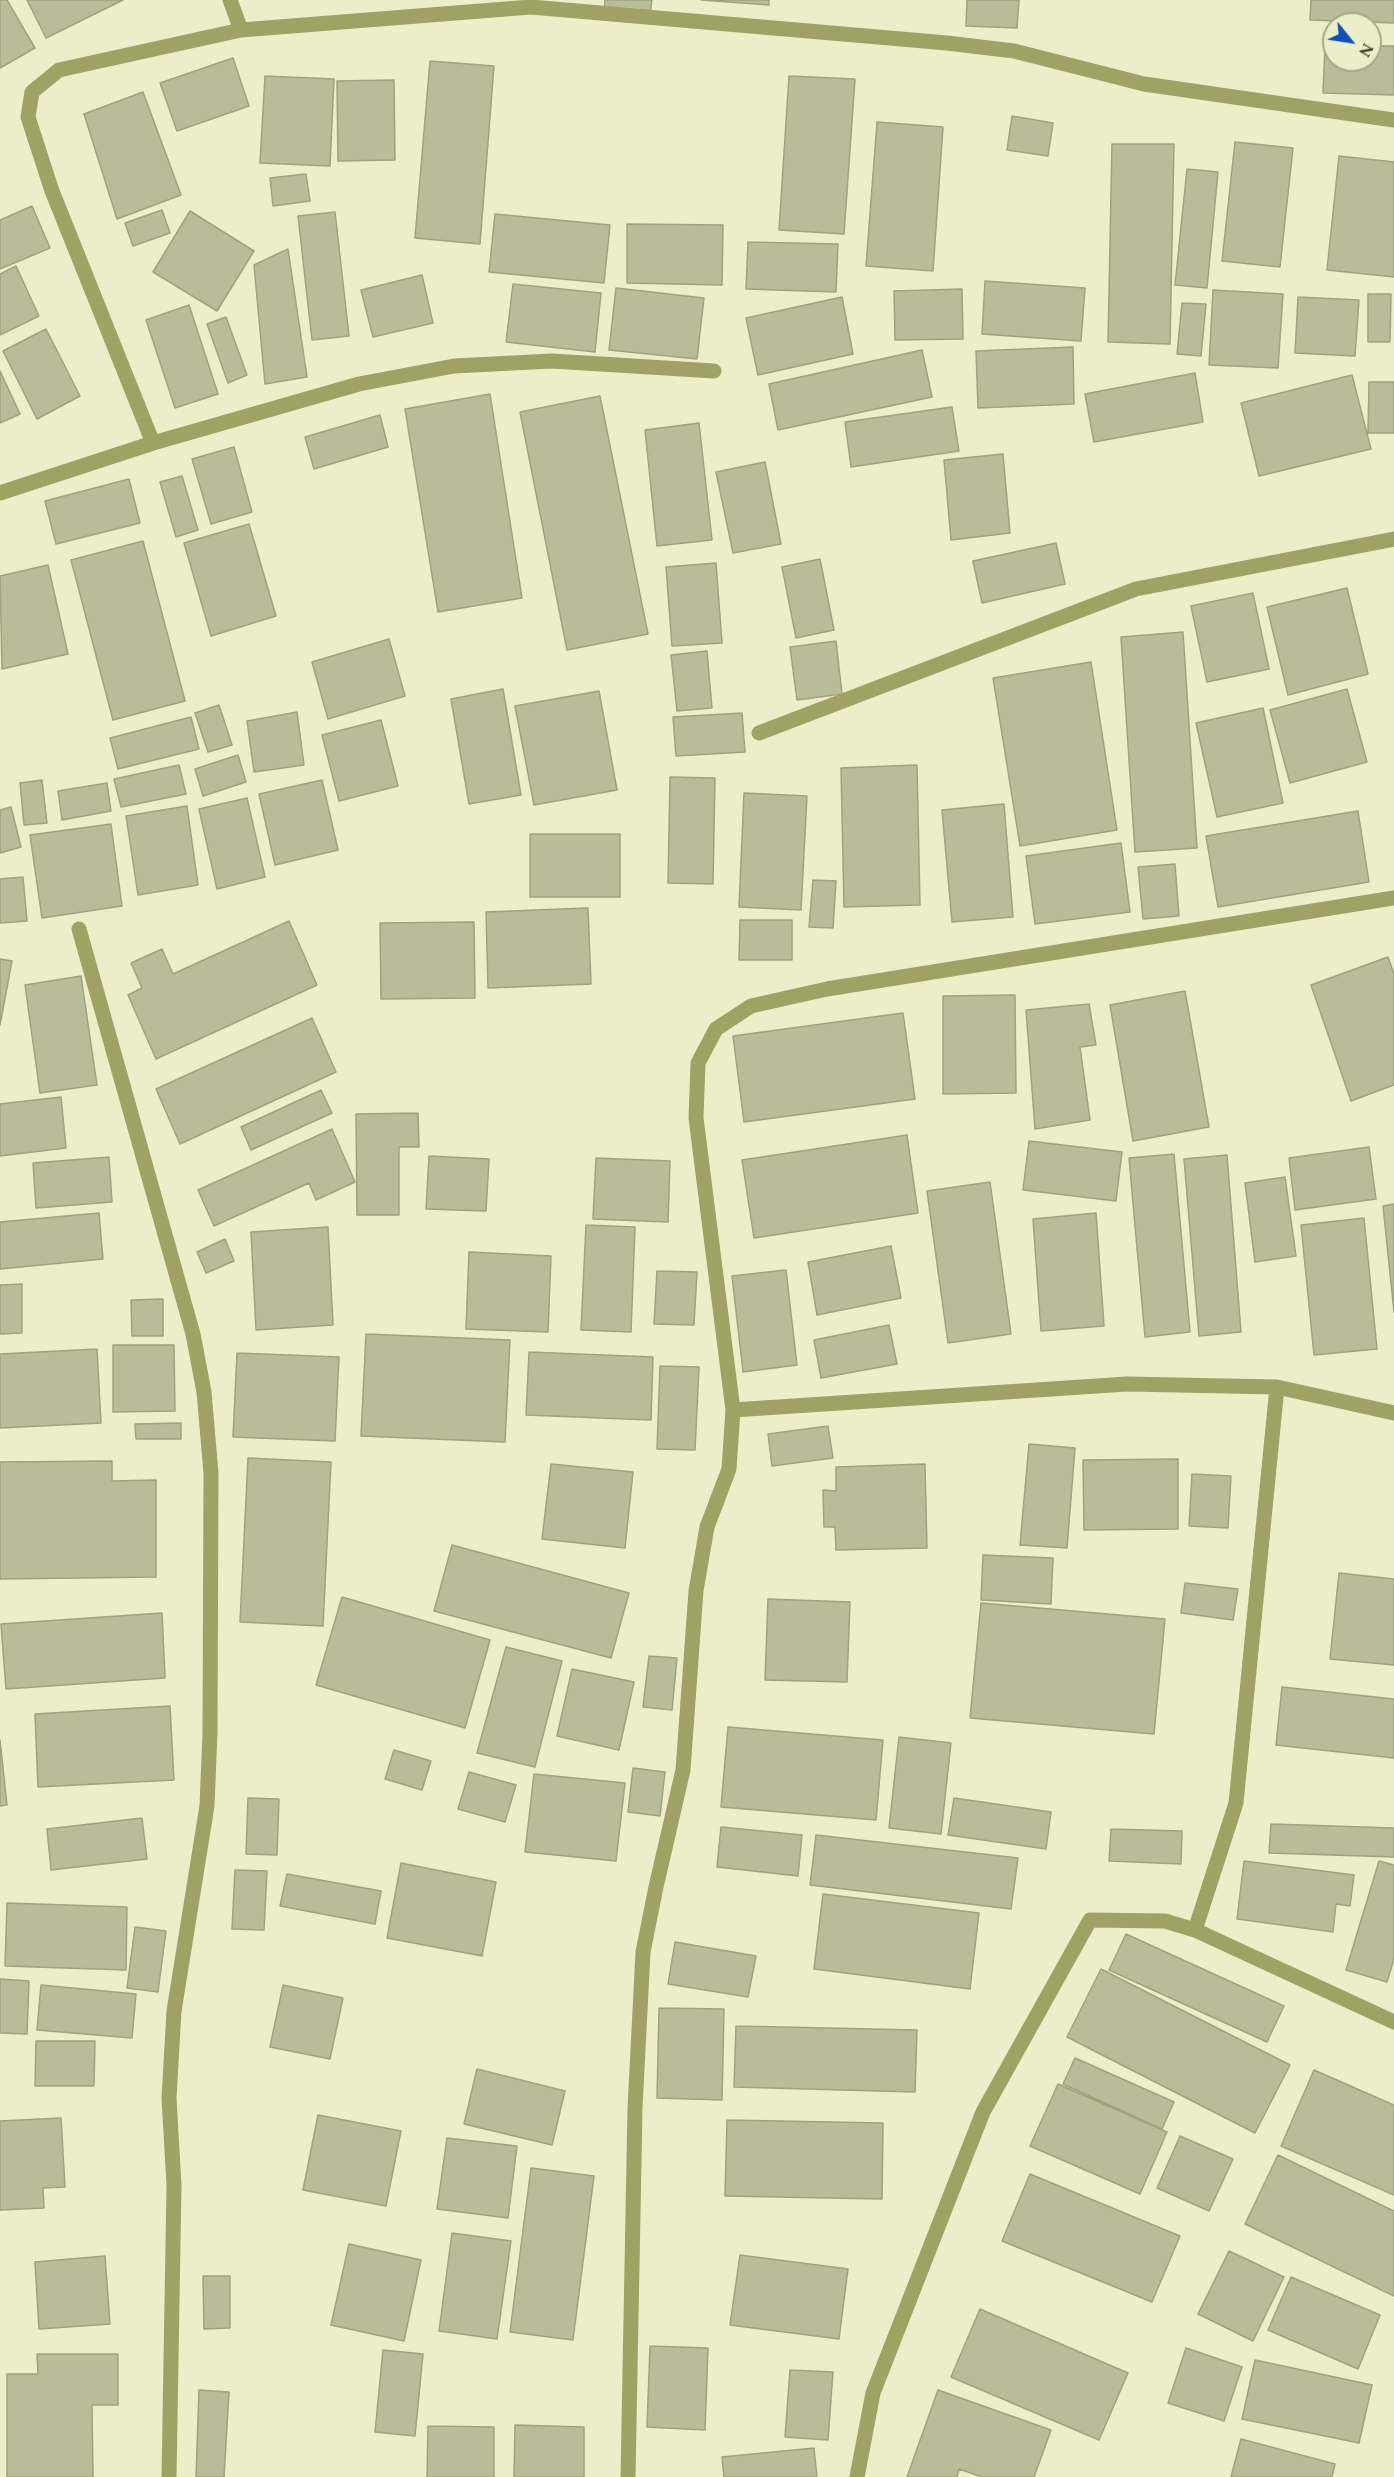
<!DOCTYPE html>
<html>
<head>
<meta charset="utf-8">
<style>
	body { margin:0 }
	#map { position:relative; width:1394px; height:2477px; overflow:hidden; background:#eceec9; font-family:Spectral,serif }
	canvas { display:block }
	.north { position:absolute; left:1322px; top:12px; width:60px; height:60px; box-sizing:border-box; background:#eceec9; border:2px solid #a6a78b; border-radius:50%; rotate:120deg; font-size:16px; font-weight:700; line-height:24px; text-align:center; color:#3c3d2e }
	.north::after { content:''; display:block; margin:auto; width:21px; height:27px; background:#0e51bb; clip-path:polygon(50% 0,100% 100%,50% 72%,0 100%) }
</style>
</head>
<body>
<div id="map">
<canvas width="1394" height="2477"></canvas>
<div class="north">N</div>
</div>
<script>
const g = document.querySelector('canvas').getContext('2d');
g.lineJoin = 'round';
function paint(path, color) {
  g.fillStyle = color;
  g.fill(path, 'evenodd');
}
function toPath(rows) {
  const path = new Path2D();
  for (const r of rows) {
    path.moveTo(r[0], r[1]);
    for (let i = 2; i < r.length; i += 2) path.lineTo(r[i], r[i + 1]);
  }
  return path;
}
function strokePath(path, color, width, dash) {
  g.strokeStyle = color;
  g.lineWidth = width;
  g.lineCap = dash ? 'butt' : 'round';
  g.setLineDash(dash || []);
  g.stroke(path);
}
const building = toPath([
	[0,0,7,0,35,48,0,68,0,0],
	[27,0,123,0,46,38,27,0],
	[605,0,652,0,650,15,604,10,605,0],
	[701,0,769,0,769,5,701,0],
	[967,0,1019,0,1017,28,966,26,967,0],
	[1311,0,1394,0,1394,23,1310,20,1311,0],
	[1325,45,1334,45,1334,60,1370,60,1370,46,1394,46,1394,95,1323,93,1325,45],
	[233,58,249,106,177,131,160,83,233,58],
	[430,61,494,66,480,244,415,238,430,61],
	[265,76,334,79,330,166,260,163,265,76],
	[789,76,855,79,844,234,779,230,789,76],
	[394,80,395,160,338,161,337,81,394,80],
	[143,92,181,195,117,219,84,114,143,92],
	[1012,116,1053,123,1048,156,1007,150,1012,116],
	[877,122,943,127,933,271,866,266,877,122],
	[1235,142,1293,148,1280,267,1222,261,1235,142],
	[1112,144,1174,144,1170,344,1108,342,1112,144],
	[1339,156,1394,162,1394,277,1327,270,1339,156],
	[1187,169,1218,172,1207,288,1175,285,1187,169],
	[306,174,310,201,273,206,270,178,306,174],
	[32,206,50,248,0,269,0,220,32,206],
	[162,210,170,233,133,246,125,223,162,210],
	[190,211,254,251,217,311,153,272,190,211],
	[335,212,349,336,312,340,298,216,335,212],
	[495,214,610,225,604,283,489,272,495,214],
	[627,224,723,225,722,285,627,283,627,224],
	[748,242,838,244,836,292,746,289,748,242],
	[288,249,307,377,265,384,254,265,288,249],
	[16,266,39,316,0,335,0,274,16,266],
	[422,275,433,323,373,337,361,290,422,275],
	[985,281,1085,288,1081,341,982,334,985,281],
	[513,284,601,293,595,352,506,342,513,284],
	[616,288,704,298,697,359,609,350,616,288],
	[962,289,963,339,895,340,894,291,962,289],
	[1213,290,1283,294,1278,368,1209,365,1213,290],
	[1368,294,1391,294,1390,342,1368,342,1368,294],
	[842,297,853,354,758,375,746,318,842,297],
	[1298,297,1359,300,1355,356,1295,353,1298,297],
	[1182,303,1206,304,1201,356,1177,354,1182,303],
	[189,305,218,394,175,408,146,320,189,305],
	[226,317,247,375,228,383,207,324,226,317],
	[46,329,80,396,37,419,3,351,46,329],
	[1073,347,1074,404,978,408,976,351,1073,347],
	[922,350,932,397,778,430,769,384,922,350],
	[0,371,20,414,0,423,0,371],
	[1195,373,1203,422,1094,442,1085,394,1195,373],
	[1352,375,1371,449,1259,476,1241,403,1352,375],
	[1369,382,1394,382,1394,433,1368,433,1369,382],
	[490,394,522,598,438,612,405,409,490,394],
	[600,396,648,634,567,650,520,412,600,396],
	[952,407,959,451,851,467,845,422,952,407],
	[380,415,388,447,314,469,305,437,380,415],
	[699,423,712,540,657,546,645,430,699,423],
	[234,447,252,512,211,524,192,459,234,447],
	[1003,454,1010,533,951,540,944,460,1003,454],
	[765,462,781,544,733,553,716,472,765,462],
	[182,476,198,530,176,537,160,482,182,476],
	[129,479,140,523,56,544,45,501,129,479],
	[249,524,276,616,211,636,184,543,249,524],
	[143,541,185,701,113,720,71,560,143,541],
	[1056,543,1065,584,982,603,973,561,1056,543],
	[820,559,834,630,796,638,782,567,820,559],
	[716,563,722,643,672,646,666,567,716,563],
	[48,565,68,654,2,669,0,576,48,565],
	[1347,588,1368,674,1288,695,1267,607,1347,588],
	[1253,593,1269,669,1207,682,1191,606,1253,593],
	[1183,632,1197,848,1135,852,1121,637,1183,632],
	[389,639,405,696,328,719,312,662,389,639],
	[836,641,842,694,797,700,790,647,836,641],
	[707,651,712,708,677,711,671,655,707,651],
	[1091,662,1117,830,1020,846,993,678,1091,662],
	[503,689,521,795,469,804,451,699,503,689],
	[1347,689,1367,762,1290,783,1270,710,1347,689],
	[599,691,617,790,534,805,515,706,599,691],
	[219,705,232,745,208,752,195,713,219,705],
	[1263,708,1283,803,1217,817,1196,723,1263,708],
	[297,712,304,765,254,772,247,721,297,712],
	[742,713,745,752,676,756,673,717,742,713],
	[191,717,199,749,118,769,110,738,191,717],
	[381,720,398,786,339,801,322,735,381,720],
	[238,755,246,782,203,796,195,769,238,755],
	[179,765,186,794,121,807,114,779,179,765],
	[917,765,920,905,844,907,841,768,917,765],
	[670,777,715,778,713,884,668,883,670,777],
	[42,780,47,823,24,825,20,783,42,780],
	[322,780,338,850,275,865,259,794,322,780],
	[107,783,111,811,62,820,58,791,107,783],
	[744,793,807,796,801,910,739,907,744,793],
	[247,798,265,877,217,889,199,809,247,798],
	[1004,804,1013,917,952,922,942,810,1004,804],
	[187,806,198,885,138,895,126,816,187,806],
	[11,807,21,847,0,853,0,810,11,807],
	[1358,811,1369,882,1218,907,1206,836,1358,811],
	[111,824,122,906,42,918,30,835,111,824],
	[530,834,620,834,620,897,530,897,530,834],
	[1121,843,1130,912,1035,924,1026,856,1121,843],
	[1175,864,1179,916,1143,919,1138,867,1175,864],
	[23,877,27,921,0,923,0,879,23,877],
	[813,880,836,881,833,928,809,927,813,880],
	[588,908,591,984,488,988,486,912,588,908],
	[740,920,792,920,792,960,739,960,740,920],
	[289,921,317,985,156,1059,128,995,142,988,131,963,162,949,173,974,289,921],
	[474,922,475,998,381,999,380,923,474,922],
	[1388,957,1394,974,1394,1085,1351,1101,1311,985,1388,957],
	[0,959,12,961,0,1025,0,959],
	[81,976,97,1085,40,1093,25,985,81,976],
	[1185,991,1209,1127,1133,1141,1110,1005,1185,991],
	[1015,995,1016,1093,943,1094,943,996,1015,995],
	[1089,1004,1096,1045,1080,1047,1090,1120,1035,1129,1026,1010,1089,1004],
	[903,1013,915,1099,744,1122,733,1036,903,1013],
	[312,1018,336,1072,180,1144,156,1089,312,1018],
	[321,1090,332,1113,251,1150,241,1127,321,1090],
	[61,1097,66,1148,0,1156,0,1104,61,1097],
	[418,1113,419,1147,399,1147,399,1215,357,1215,356,1114,418,1113],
	[332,1129,355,1182,316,1200,309,1183,214,1226,198,1190,332,1129],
	[907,1135,918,1213,754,1238,742,1160,907,1135],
	[1029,1141,1122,1152,1116,1201,1023,1190,1029,1141],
	[1369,1147,1376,1199,1295,1210,1289,1158,1369,1147],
	[1174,1154,1190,1332,1145,1337,1129,1158,1174,1154],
	[1227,1155,1241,1332,1199,1336,1184,1159,1227,1155],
	[429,1156,489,1159,486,1211,426,1209,429,1156],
	[109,1157,112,1202,36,1208,33,1163,109,1157],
	[596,1158,670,1161,668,1222,593,1219,596,1158],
	[1285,1177,1296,1256,1255,1262,1245,1183,1285,1177],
	[990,1182,1011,1334,948,1343,927,1191,990,1182],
	[1394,1204,1394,1312,1383,1206,1394,1204],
	[99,1213,103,1259,0,1269,0,1222,99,1213],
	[1096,1213,1104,1326,1041,1331,1033,1219,1096,1213],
	[1364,1218,1377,1349,1314,1355,1301,1225,1364,1218],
	[586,1225,635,1227,631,1332,581,1330,586,1225],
	[328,1227,333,1325,256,1330,251,1232,328,1227],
	[225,1239,234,1261,206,1273,197,1252,225,1239],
	[891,1246,901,1298,817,1315,808,1262,891,1246],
	[469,1252,551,1256,548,1332,466,1329,469,1252],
	[786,1270,797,1365,743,1372,732,1276,786,1270],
	[657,1271,697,1272,694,1325,654,1324,657,1271],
	[22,1284,22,1333,0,1334,0,1285,22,1284],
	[163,1299,163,1336,132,1336,131,1300,163,1299],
	[889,1325,897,1364,821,1378,814,1340,889,1325],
	[366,1334,510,1340,505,1442,361,1436,366,1334],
	[113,1345,174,1345,175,1411,113,1412,113,1345],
	[97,1349,101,1423,0,1428,0,1354,97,1349],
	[529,1352,653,1357,651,1420,526,1415,529,1352],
	[237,1353,339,1357,335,1441,233,1437,237,1353],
	[660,1366,699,1367,695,1450,657,1449,660,1366],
	[181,1423,181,1439,136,1439,135,1424,181,1423],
	[828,1426,833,1458,772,1466,768,1434,828,1426],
	[1029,1444,1075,1448,1067,1548,1020,1545,1029,1444],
	[248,1458,331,1462,323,1626,240,1622,248,1458],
	[1178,1459,1178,1529,1084,1530,1083,1460,1178,1459],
	[112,1461,112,1481,156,1480,156,1577,0,1579,0,1462,112,1461],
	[551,1464,633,1472,625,1548,542,1539,551,1464],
	[925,1464,927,1548,836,1550,835,1527,824,1527,823,1490,836,1491,836,1467,925,1464],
	[1192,1474,1231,1476,1228,1528,1189,1526,1192,1474],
	[452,1545,629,1593,611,1658,434,1611,452,1545],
	[983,1555,1053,1558,1051,1604,981,1600,983,1555],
	[1339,1573,1394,1579,1394,1665,1330,1659,1339,1573],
	[1185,1583,1238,1589,1233,1620,1181,1613,1185,1583],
	[342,1597,490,1640,465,1728,316,1685,342,1597],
	[768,1599,850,1602,847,1682,765,1680,768,1599],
	[981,1603,1165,1619,1154,1734,970,1718,981,1603],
	[162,1613,165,1678,6,1689,1,1624,162,1613],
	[506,1647,562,1661,535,1767,477,1753,506,1647],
	[649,1656,677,1658,672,1710,643,1707,649,1656],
	[572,1669,634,1682,619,1750,557,1736,572,1669],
	[1282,1687,1394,1699,1394,1758,1276,1745,1282,1687],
	[170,1706,174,1780,38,1787,35,1714,170,1706],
	[728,1727,883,1740,876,1820,721,1807,728,1727],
	[899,1737,951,1743,941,1834,889,1828,899,1737],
	[0,1740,7,1805,0,1806,0,1740],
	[394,1750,431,1761,422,1790,385,1779,394,1750],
	[633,1768,665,1772,660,1816,628,1812,633,1768],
	[469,1772,516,1785,505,1822,458,1809,469,1772],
	[534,1774,625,1783,616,1861,525,1852,534,1774],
	[248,1798,279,1799,277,1855,246,1854,248,1798],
	[954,1798,1051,1812,1046,1849,948,1835,954,1798],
	[142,1818,147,1859,51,1870,47,1829,142,1818],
	[1271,1824,1394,1828,1394,1857,1269,1853,1271,1824],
	[721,1827,802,1835,798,1876,717,1867,721,1827],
	[1111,1829,1182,1831,1181,1864,1109,1861,1111,1829],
	[816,1835,1018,1858,1011,1909,810,1885,816,1835],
	[1244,1861,1354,1875,1350,1906,1336,1904,1333,1932,1237,1919,1244,1861],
	[1379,1861,1394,1865,1394,1959,1387,1982,1346,1970,1379,1861],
	[401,1863,496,1882,482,1956,387,1938,401,1863],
	[235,1870,267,1871,264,1930,232,1929,235,1870],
	[287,1874,381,1891,375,1924,280,1906,287,1874],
	[823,1894,979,1913,970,1989,814,1969,823,1894],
	[7,1903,127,1907,126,1970,5,1966,7,1903],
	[135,1927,166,1931,158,1992,127,1988,135,1927],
	[1126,1934,1284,2006,1267,2042,1109,1970,1126,1934],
	[675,1942,756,1956,748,1997,668,1984,675,1942],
	[1101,1969,1290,2065,1255,2133,1067,2037,1101,1969],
	[0,1979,29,1981,27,2034,0,2033,0,1979],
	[41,1985,136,1994,132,2038,37,2030,41,1985],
	[283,1985,343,1998,330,2059,270,2047,283,1985],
	[659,2008,724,2009,722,2100,657,2098,659,2008],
	[736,2026,917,2030,915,2092,734,2087,736,2026],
	[36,2041,95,2041,94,2086,35,2086,36,2041],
	[1075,2058,1174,2102,1162,2129,1063,2084,1075,2058],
	[477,2069,565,2091,552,2145,464,2124,477,2069],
	[1314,2070,1394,2105,1394,2195,1281,2146,1314,2070],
	[1058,2084,1167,2132,1140,2194,1030,2146,1058,2084],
	[318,2115,401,2131,386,2206,303,2190,318,2115],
	[61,2118,65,2187,43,2188,44,2208,0,2210,0,2121,61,2118],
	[727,2120,883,2123,882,2199,725,2196,727,2120],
	[1180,2136,1233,2159,1209,2211,1157,2188,1180,2136],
	[447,2138,517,2146,508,2218,437,2209,447,2138],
	[1278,2155,1394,2211,1394,2296,1245,2224,1278,2155],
	[531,2168,594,2176,573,2340,510,2332,531,2168],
	[1030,2174,1180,2236,1152,2302,1002,2241,1030,2174],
	[452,2233,511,2241,497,2339,439,2331,452,2233],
	[349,2244,421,2260,404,2341,331,2325,349,2244],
	[1229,2251,1284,2277,1253,2341,1198,2314,1229,2251],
	[740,2255,848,2269,839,2339,730,2325,740,2255],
	[105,2256,110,2324,39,2329,35,2262,105,2256],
	[203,2276,230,2276,230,2328,204,2329,203,2276],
	[1291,2277,1380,2315,1358,2369,1268,2330,1291,2277],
	[980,2309,1128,2373,1099,2440,951,2377,980,2309],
	[650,2346,708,2348,705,2430,647,2427,650,2346],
	[1186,2348,1242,2367,1224,2421,1168,2403,1186,2348],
	[383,2350,423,2354,415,2436,375,2432,383,2350],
	[37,2354,118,2354,118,2405,92,2405,93,2477,7,2477,7,2374,38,2374,37,2354],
	[1255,2360,1372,2385,1359,2443,1242,2419,1255,2360],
	[790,2370,833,2372,828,2440,785,2437,790,2370],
	[199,2390,229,2392,224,2477,196,2477,199,2390],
	[938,2390,1051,2430,1034,2477,982,2477,959,2469,957,2477,907,2477,938,2390],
	[515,2425,584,2427,584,2477,514,2477,515,2425],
	[428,2426,494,2427,494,2477,427,2477,428,2426],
	[1241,2439,1335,2464,1332,2477,1231,2477,1241,2439],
	[814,2448,817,2477,724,2477,722,2457,814,2448]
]);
paint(building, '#b9bc98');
strokePath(building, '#a0a27f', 1.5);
strokePath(toPath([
	[230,0,241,30],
	[153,443,52,191,28,117,32,92,59,70,241,30,531,7,947,43,1014,51,1144,84,1394,120],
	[0,493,153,443,359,384,454,366,552,361,714,371],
	[759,733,1136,589,1394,539],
	[79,929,193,1334,204,1392,211,1473,210,1733,207,1806,174,2011,169,2098,174,2185,169,2477],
	[733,1410,1127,1384,1277,1387,1394,1413],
	[1195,1930,1236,1803,1277,1387],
	[628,2477,635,2108,643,1952,656,1887,683,1770,696,1591,707,1527,729,1469,733,1410,696,1118,698,1063,716,1029,751,1006,827,989,1394,898],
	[857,2477,873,2393,983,2112,1090,1920,1165,1921,1195,1930,1394,2022]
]), '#a0a263', 15);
</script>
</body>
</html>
